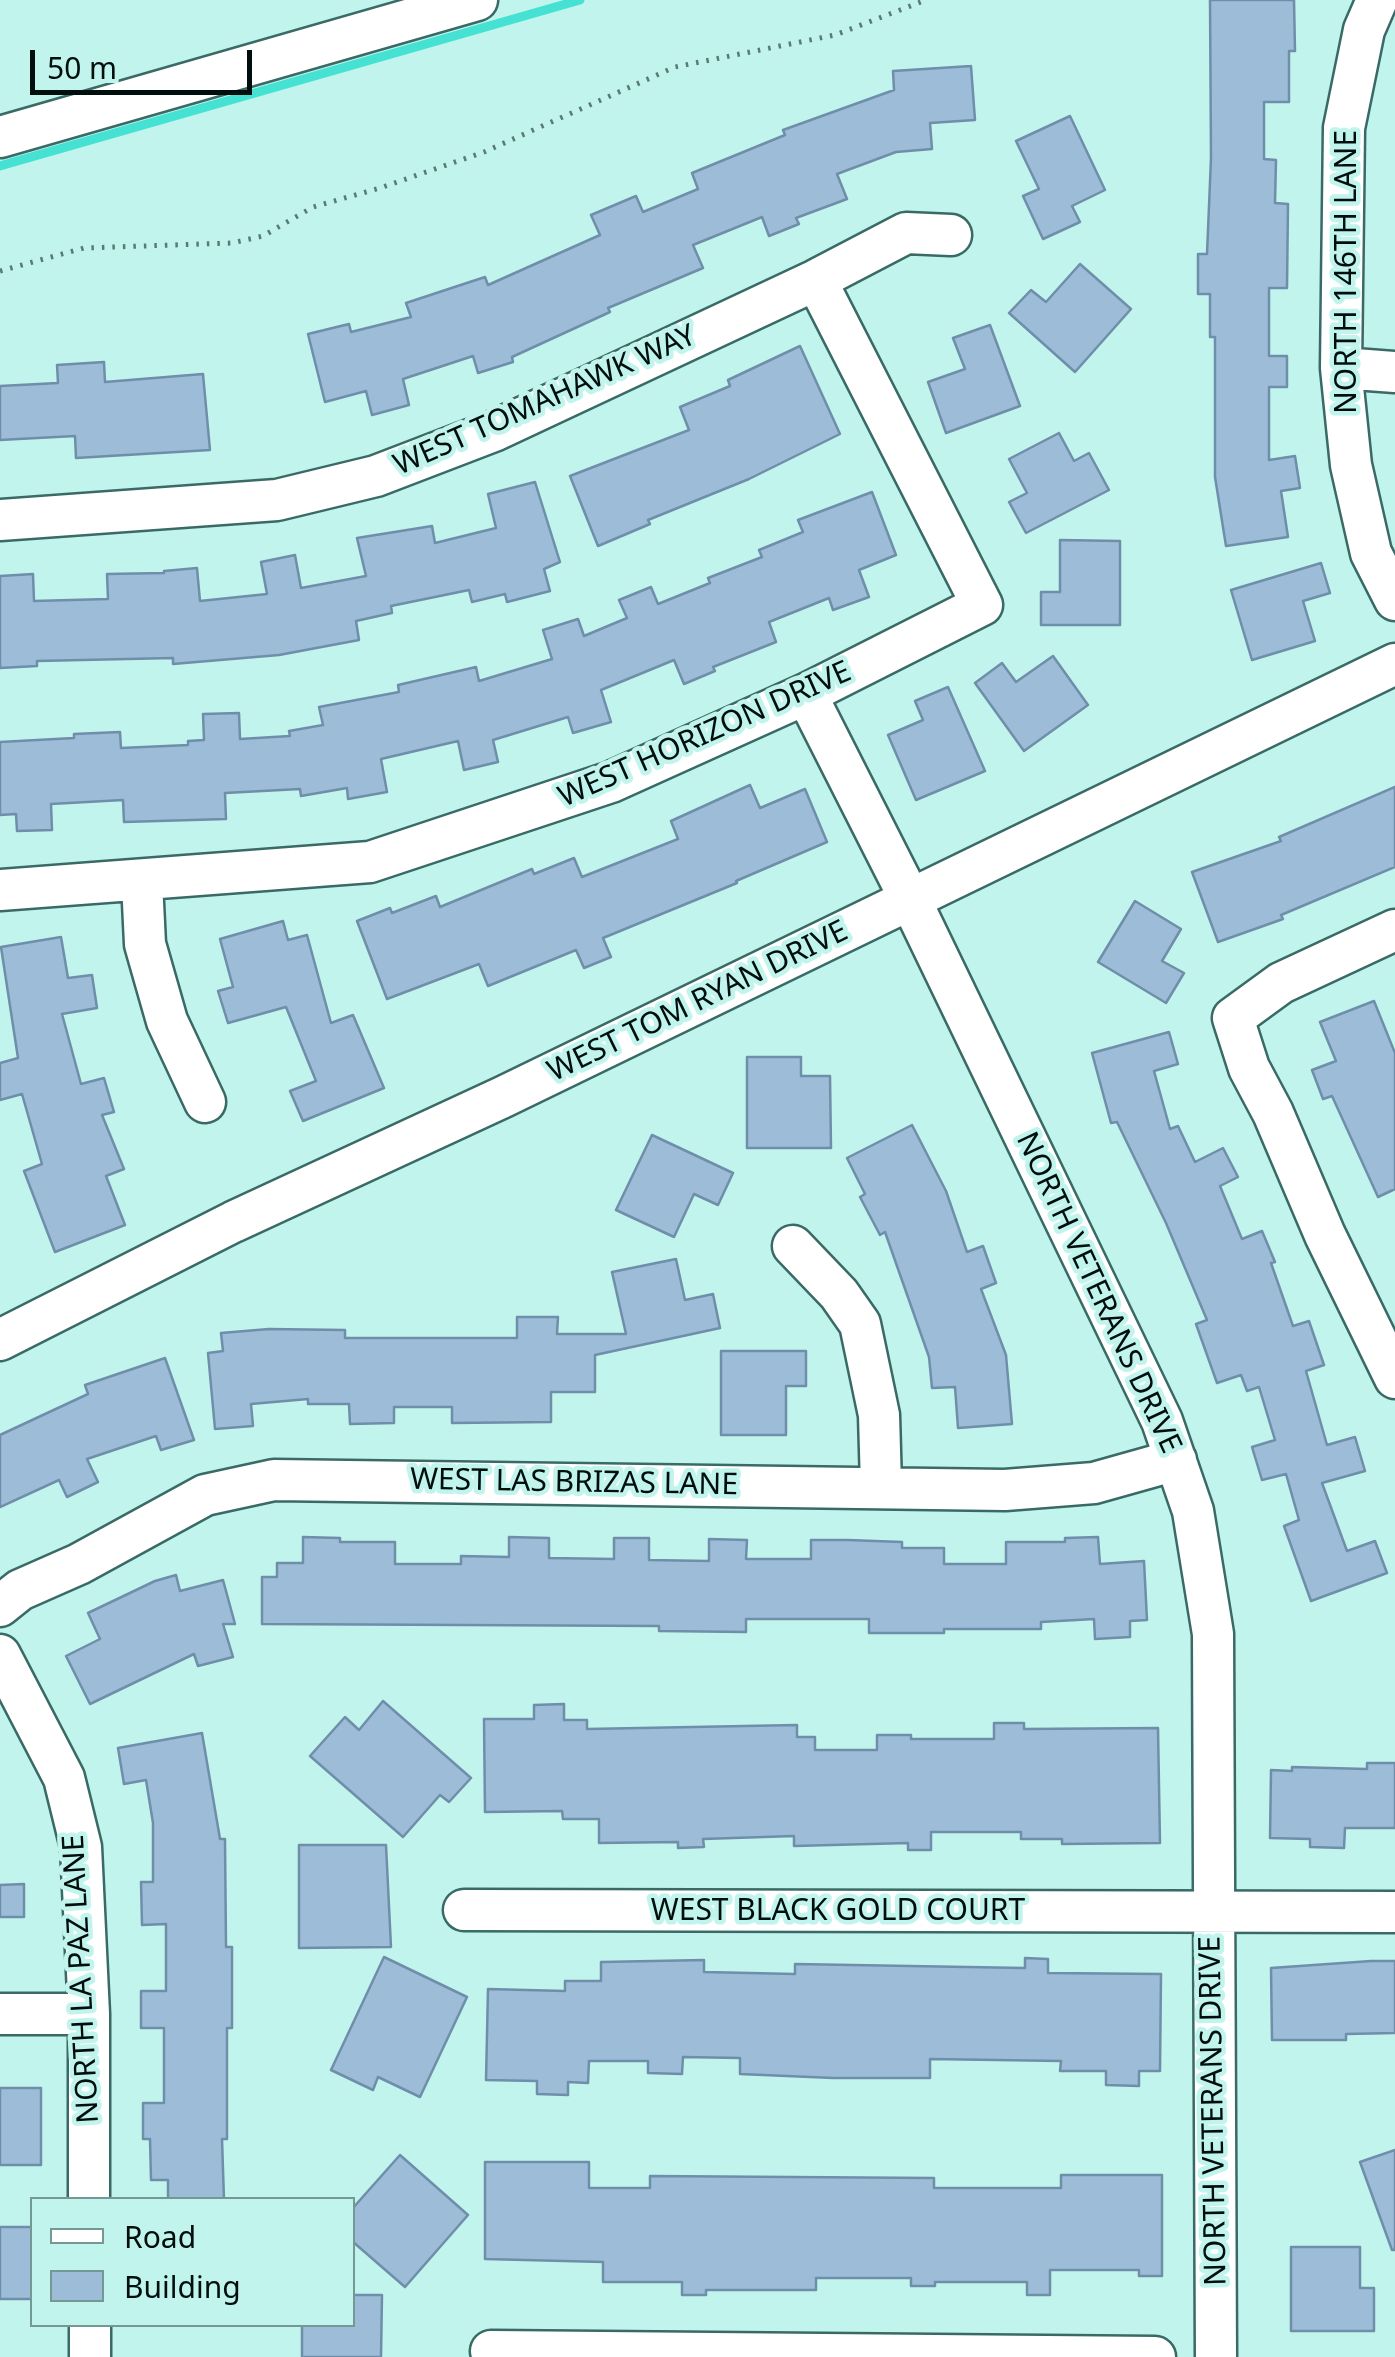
<!DOCTYPE html>
<html>
<head>
<meta charset="utf-8">
<style>
	body { margin:0 }
	#map { position:relative; width:1395px; height:2357px; overflow:hidden; background:#c1f4ed; font-family:"Noto Sans",sans-serif }
	canvas { display:block }
	.legend { position:absolute; left:30px; top:2197px; width:325px; height:130px; box-sizing:border-box; background:#c1f4ed; border:2px solid #749893; margin:0; padding:12px 18px; list-style:none; font-size:30px; color:#000f0d }
	.legend li { display:flex; align-items:center; gap:20px; height:50px }
	.legend b { width:50px; border:2px solid #749893 }
	.scale { position:absolute; left:30px; top:50px; width:222px; height:45px; box-sizing:border-box; border:5px solid #000f0d; border-top:0; padding-left:12px; font-size:30px; line-height:35px; white-space:nowrap; color:#000f0d; -webkit-text-stroke:8px #c1f4ed; paint-order:stroke }
</style>
</head>
<body>
<div id="map">
<canvas width="1395" height="2357"></canvas>
<ul class="legend">
<li><b style="height:12px;background:#fff"></b>Road</li>
<li><b style="height:28px;background:#9cbcd8"></b>Building</li>
</ul>
<div class="scale">50 m</div>
</div>
<script>
const g = document.querySelector('canvas').getContext('2d');
g.lineJoin = 'round';
function toPath(rows) {
  const path = new Path2D();
  for (const r of rows) {
    path.moveTo(r[0], r[1]);
    for (let i = 2; i < r.length; i += 2) path.lineTo(r[i], r[i + 1]);
  }
  return path;
}
function strokePath(path, color, width, dash) {
  g.strokeStyle = color;
  g.lineWidth = width;
  g.lineCap = dash ? 'butt' : 'round';
  g.setLineDash(dash || []);
  g.stroke(path);
}
function paint(path, color) {
  g.fillStyle = color;
  g.fill(path, 'evenodd');
}
function drawText(font, color, halo, rows, align = 'center') {
  g.font = font + ' "Noto Sans",sans-serif';
  g.lineWidth = 9;
  g.setLineDash([]);
  g.textBaseline = 'middle';
  g.strokeStyle = halo;
  g.fillStyle = color;
  for (const [text, x, y, turn = 0] of rows) {
    g.save();
    g.translate(x, y);
    g.rotate((+turn || 0) * Math.PI / 180);
    g.textAlign = isNaN(turn) ? turn : align;
    if (halo) g.strokeText(text, 0, 0);
    g.fillText(text, 0, 0);
    g.restore();
  }
}
strokePath(toPath([
	[0,166,580,0]
]), '#45e2d3', 9);
const building = toPath([
	[1210,0,1294,0,1295,51,1289,51,1289,102,1264,102,1264,159,1276,160,1275,203,1288,204,1287,288,1269,288,1269,356,1287,356,1287,387,1269,387,1269,460,1295,456,1300,488,1281,491,1288,537,1226,546,1215,477,1215,337,1210,337,1210,294,1198,294,1198,254,1207,254,1211,158,1210,0],
	[971,66,975,120,930,123,932,149,896,152,837,174,847,199,796,218,799,224,769,236,762,217,693,245,703,268,608,308,610,312,512,357,513,362,478,373,473,356,403,379,409,405,372,415,366,391,325,402,308,334,349,324,351,332,411,317,406,303,485,277,488,285,600,235,591,215,636,196,643,212,698,189,692,173,785,135,783,130,894,90,893,71,971,66],
	[1070,116,1105,190,1072,206,1080,222,1043,239,1023,196,1039,189,1016,141,1070,116],
	[1080,264,1131,309,1075,372,1009,313,1031,290,1046,302,1080,264],
	[990,325,1020,406,946,433,928,382,965,369,953,338,990,325],
	[800,346,840,434,749,479,648,520,650,524,598,546,570,476,689,430,680,407,730,386,728,380,800,346],
	[104,362,105,382,203,374,210,450,76,458,75,436,0,440,0,386,58,383,57,365,104,362],
	[1059,433,1074,461,1089,453,1109,490,1026,533,1009,502,1027,493,1009,459,1059,433],
	[535,482,560,562,544,569,550,591,507,602,505,594,472,602,469,590,391,606,392,613,356,621,359,640,279,655,173,664,173,658,37,661,37,666,0,668,0,576,33,574,34,601,108,599,107,574,164,573,164,571,197,568,200,601,267,594,261,562,295,555,301,588,366,576,357,538,432,526,435,543,496,528,488,494,535,482],
	[872,492,896,555,859,570,869,597,833,610,829,598,769,622,776,642,713,667,715,671,684,684,674,660,601,690,611,722,573,733,568,717,493,740,498,762,464,770,458,741,381,759,387,792,348,799,347,788,301,796,300,789,225,793,226,819,124,822,123,800,51,804,52,830,17,831,16,814,0,815,0,742,74,738,74,734,120,732,121,748,188,745,188,741,204,740,203,714,239,713,240,739,290,736,289,731,323,725,319,707,399,692,398,685,476,667,479,681,552,659,543,630,578,619,584,636,627,618,619,600,651,587,658,604,710,583,708,578,762,557,759,550,803,532,798,520,872,492],
	[1060,540,1120,541,1120,625,1041,625,1041,592,1060,592,1060,540],
	[1321,563,1330,593,1303,601,1315,641,1252,660,1231,590,1321,563],
	[1053,656,1088,705,1024,751,975,683,1002,663,1016,682,1053,656],
	[948,687,985,771,916,800,888,735,923,720,915,701,948,687],
	[750,785,760,808,805,789,827,842,736,881,737,883,603,938,611,957,584,968,576,950,488,986,479,964,387,999,357,921,390,908,392,913,436,896,440,907,532,869,534,874,574,858,582,877,678,839,671,821,750,785],
	[1395,787,1395,867,1281,915,1283,919,1218,942,1192,872,1281,841,1279,837,1395,787],
	[1135,901,1181,929,1162,961,1184,973,1166,1003,1098,962,1135,901],
	[283,921,288,940,307,935,331,1023,353,1015,384,1088,303,1121,290,1091,316,1081,286,1007,228,1023,218,991,233,987,220,939,283,921],
	[61,937,68,978,92,975,97,1008,62,1014,81,1084,104,1078,114,1112,102,1115,124,1169,106,1176,125,1225,55,1252,24,1171,42,1164,22,1094,0,1100,0,1063,18,1058,1,947,61,937],
	[1374,1001,1395,1053,1395,1189,1378,1197,1332,1096,1323,1099,1312,1070,1336,1061,1320,1022,1374,1001],
	[1169,1032,1178,1064,1154,1071,1170,1129,1178,1126,1195,1162,1223,1148,1238,1177,1220,1186,1242,1239,1262,1231,1275,1262,1271,1263,1293,1326,1309,1321,1324,1365,1306,1371,1327,1445,1355,1437,1365,1471,1322,1483,1347,1551,1375,1541,1387,1573,1311,1601,1284,1526,1299,1520,1286,1474,1262,1480,1252,1447,1275,1440,1259,1387,1247,1391,1241,1375,1217,1383,1196,1324,1207,1320,1166,1223,1117,1122,1111,1123,1092,1053,1169,1032],
	[747,1057,801,1057,801,1076,830,1076,831,1148,747,1148,747,1057],
	[912,1125,946,1191,967,1252,983,1246,996,1283,981,1289,1006,1355,1012,1424,958,1428,955,1387,932,1388,929,1357,885,1232,880,1235,860,1197,865,1194,847,1158,912,1125],
	[652,1135,733,1173,718,1205,694,1194,674,1237,616,1210,652,1135],
	[676,1259,685,1300,713,1294,720,1328,595,1355,595,1392,551,1392,551,1422,452,1423,452,1407,394,1407,394,1423,350,1424,349,1404,308,1404,308,1399,251,1404,253,1426,215,1429,208,1353,223,1351,221,1333,269,1329,345,1330,345,1338,517,1338,517,1317,558,1317,557,1334,626,1334,612,1272,676,1259],
	[721,1351,806,1351,806,1386,786,1386,786,1435,721,1435,721,1351],
	[165,1358,194,1440,161,1450,156,1436,87,1459,98,1482,67,1497,59,1480,0,1507,0,1435,88,1394,85,1385,165,1358],
	[303,1537,340,1538,340,1542,395,1542,395,1564,461,1564,461,1556,509,1557,509,1537,549,1538,549,1558,614,1559,614,1538,649,1538,649,1560,709,1561,709,1539,747,1540,746,1559,811,1559,811,1540,848,1540,902,1542,902,1548,944,1548,944,1564,1006,1564,1006,1542,1065,1542,1065,1538,1098,1537,1100,1564,1144,1561,1147,1620,1130,1621,1130,1637,1095,1639,1094,1619,1041,1622,1041,1629,944,1629,944,1633,869,1633,869,1619,746,1619,746,1632,659,1631,659,1626,262,1624,262,1577,277,1577,277,1563,303,1563,303,1537],
	[176,1575,180,1591,223,1580,235,1624,223,1624,233,1657,198,1666,194,1654,90,1704,66,1656,100,1639,88,1613,155,1581,176,1575],
	[383,1701,471,1778,449,1802,440,1795,403,1837,310,1756,345,1717,359,1730,383,1701],
	[564,1704,564,1720,587,1720,587,1729,797,1725,797,1737,815,1737,815,1750,877,1750,877,1735,911,1735,911,1739,994,1739,994,1723,1024,1723,1024,1729,1158,1728,1160,1843,1062,1844,1062,1839,1021,1839,1021,1832,931,1832,931,1850,908,1850,908,1843,794,1846,794,1836,703,1839,704,1847,678,1848,678,1842,599,1843,599,1819,563,1819,562,1811,485,1812,484,1719,534,1719,534,1705,564,1704],
	[202,1733,220,1839,225,1839,226,1947,232,1947,232,2028,227,2028,227,2139,222,2139,224,2200,168,2200,168,2180,151,2180,150,2139,143,2139,143,2103,164,2103,164,2028,141,2028,141,1991,166,1991,166,1924,142,1925,141,1882,153,1882,153,1823,146,1780,124,1784,118,1748,202,1733],
	[1367,1763,1395,1763,1395,1828,1345,1828,1344,1848,1310,1847,1310,1839,1270,1838,1271,1770,1292,1771,1292,1767,1367,1769,1367,1763],
	[299,1845,386,1845,391,1947,299,1948,299,1845],
	[24,1884,24,1917,0,1917,0,1885,24,1884],
	[384,1957,467,1997,420,2097,378,2077,373,2090,331,2070,384,1957],
	[1025,1958,1048,1959,1048,1973,1161,1974,1160,2071,1139,2071,1139,2086,1106,2085,1106,2071,1060,2071,1061,2061,930,2059,930,2078,833,2078,740,2074,740,2058,683,2057,682,2074,648,2073,648,2061,589,2061,588,2083,568,2082,568,2095,537,2094,537,2081,486,2080,488,1989,565,1991,565,1981,601,1981,601,1962,704,1960,704,1972,795,1974,795,1964,1025,1968,1025,1958],
	[1371,1961,1395,1961,1395,2033,1346,2034,1346,2040,1272,2040,1271,1968,1371,1961],
	[0,2088,41,2088,41,2165,0,2165,0,2088],
	[1395,2150,1395,2250,1392,2250,1360,2162,1395,2150],
	[400,2155,468,2215,405,2287,352,2241,352,2209,400,2155],
	[485,2162,589,2162,589,2188,650,2188,650,2176,934,2178,934,2188,1061,2188,1061,2175,1162,2175,1162,2276,1139,2276,1139,2270,1050,2270,1050,2295,1027,2295,1027,2282,935,2282,935,2286,911,2286,911,2278,816,2278,816,2290,706,2290,706,2295,682,2295,682,2282,603,2282,603,2262,485,2259,485,2162],
	[0,2227,32,2227,32,2299,0,2299,0,2227],
	[1291,2247,1360,2247,1360,2288,1374,2288,1374,2331,1291,2331,1291,2247],
	[352,2295,382,2295,381,2357,302,2357,302,2324,352,2324,352,2295]
]);
paint(building, '#9cbcd8');
strokePath(building, '#6f8ea9', 2.5);
const minor = toPath([
	[1377,0,1364,30,1344,128,1341,368,1351,465,1371,553,1395,600],
	[0,137,477,0],
	[1341,368,1395,372],
	[0,520,277,500,376,476,496,430,816,280,906,233,951,235],
	[806,694,910,899,1162,1421,1193,1511,1213,1634,1216,2357],
	[142,882,145,944,167,1021,205,1102],
	[0,890,370,862,611,782,806,694,982,605,816,280],
	[1395,930,1281,983,1233,1018,1249,1068,1273,1113,1325,1235,1395,1378],
	[793,1246,839,1294,860,1324,879,1415,881,1486],
	[0,1340,233,1222,503,1097,1395,664],
	[0,1606,20,1590,79,1564,205,1495,274,1480,1005,1490,1094,1483,1176,1460],
	[0,1655,64,1778,81,1847,89,2014,89,2200],
	[464,1910,1395,1912],
	[0,2014,89,2014],
	[90,2324,90,2357],
	[491,2351,1155,2357]
]);
strokePath(minor, '#3a6a65', 45);
strokePath(toPath([
	[0,271,84,248,232,243,263,236,313,207,380,188,484,152,675,67,835,35,926,0]
]), '#5a7a75', 5, [2.5, 8]);
strokePath(minor, '#fff', 40);
drawText('30px', '#000f0d', '#c1f4ed', [
	["NORTH 146TH LANE",1347,272,-90],
	["WEST TOMAHAWK WAY",545,401,-24],
	["WEST HORIZON DRIVE",705,735,-24],
	["WEST TOM RYAN DRIVE",698,1002,-26],
	["NORTH VETERANS DRIVE",1098,1293,65],
	["WEST LAS BRIZAS LANE",574,1483,1],
	["WEST BLACK GOLD COURT",838,1911],
	["NORTH LA PAZ LANE",82,1979,-93],
	["NORTH VETERANS DRIVE",1214,2111,-91]
]);
</script>
</body>
</html>
